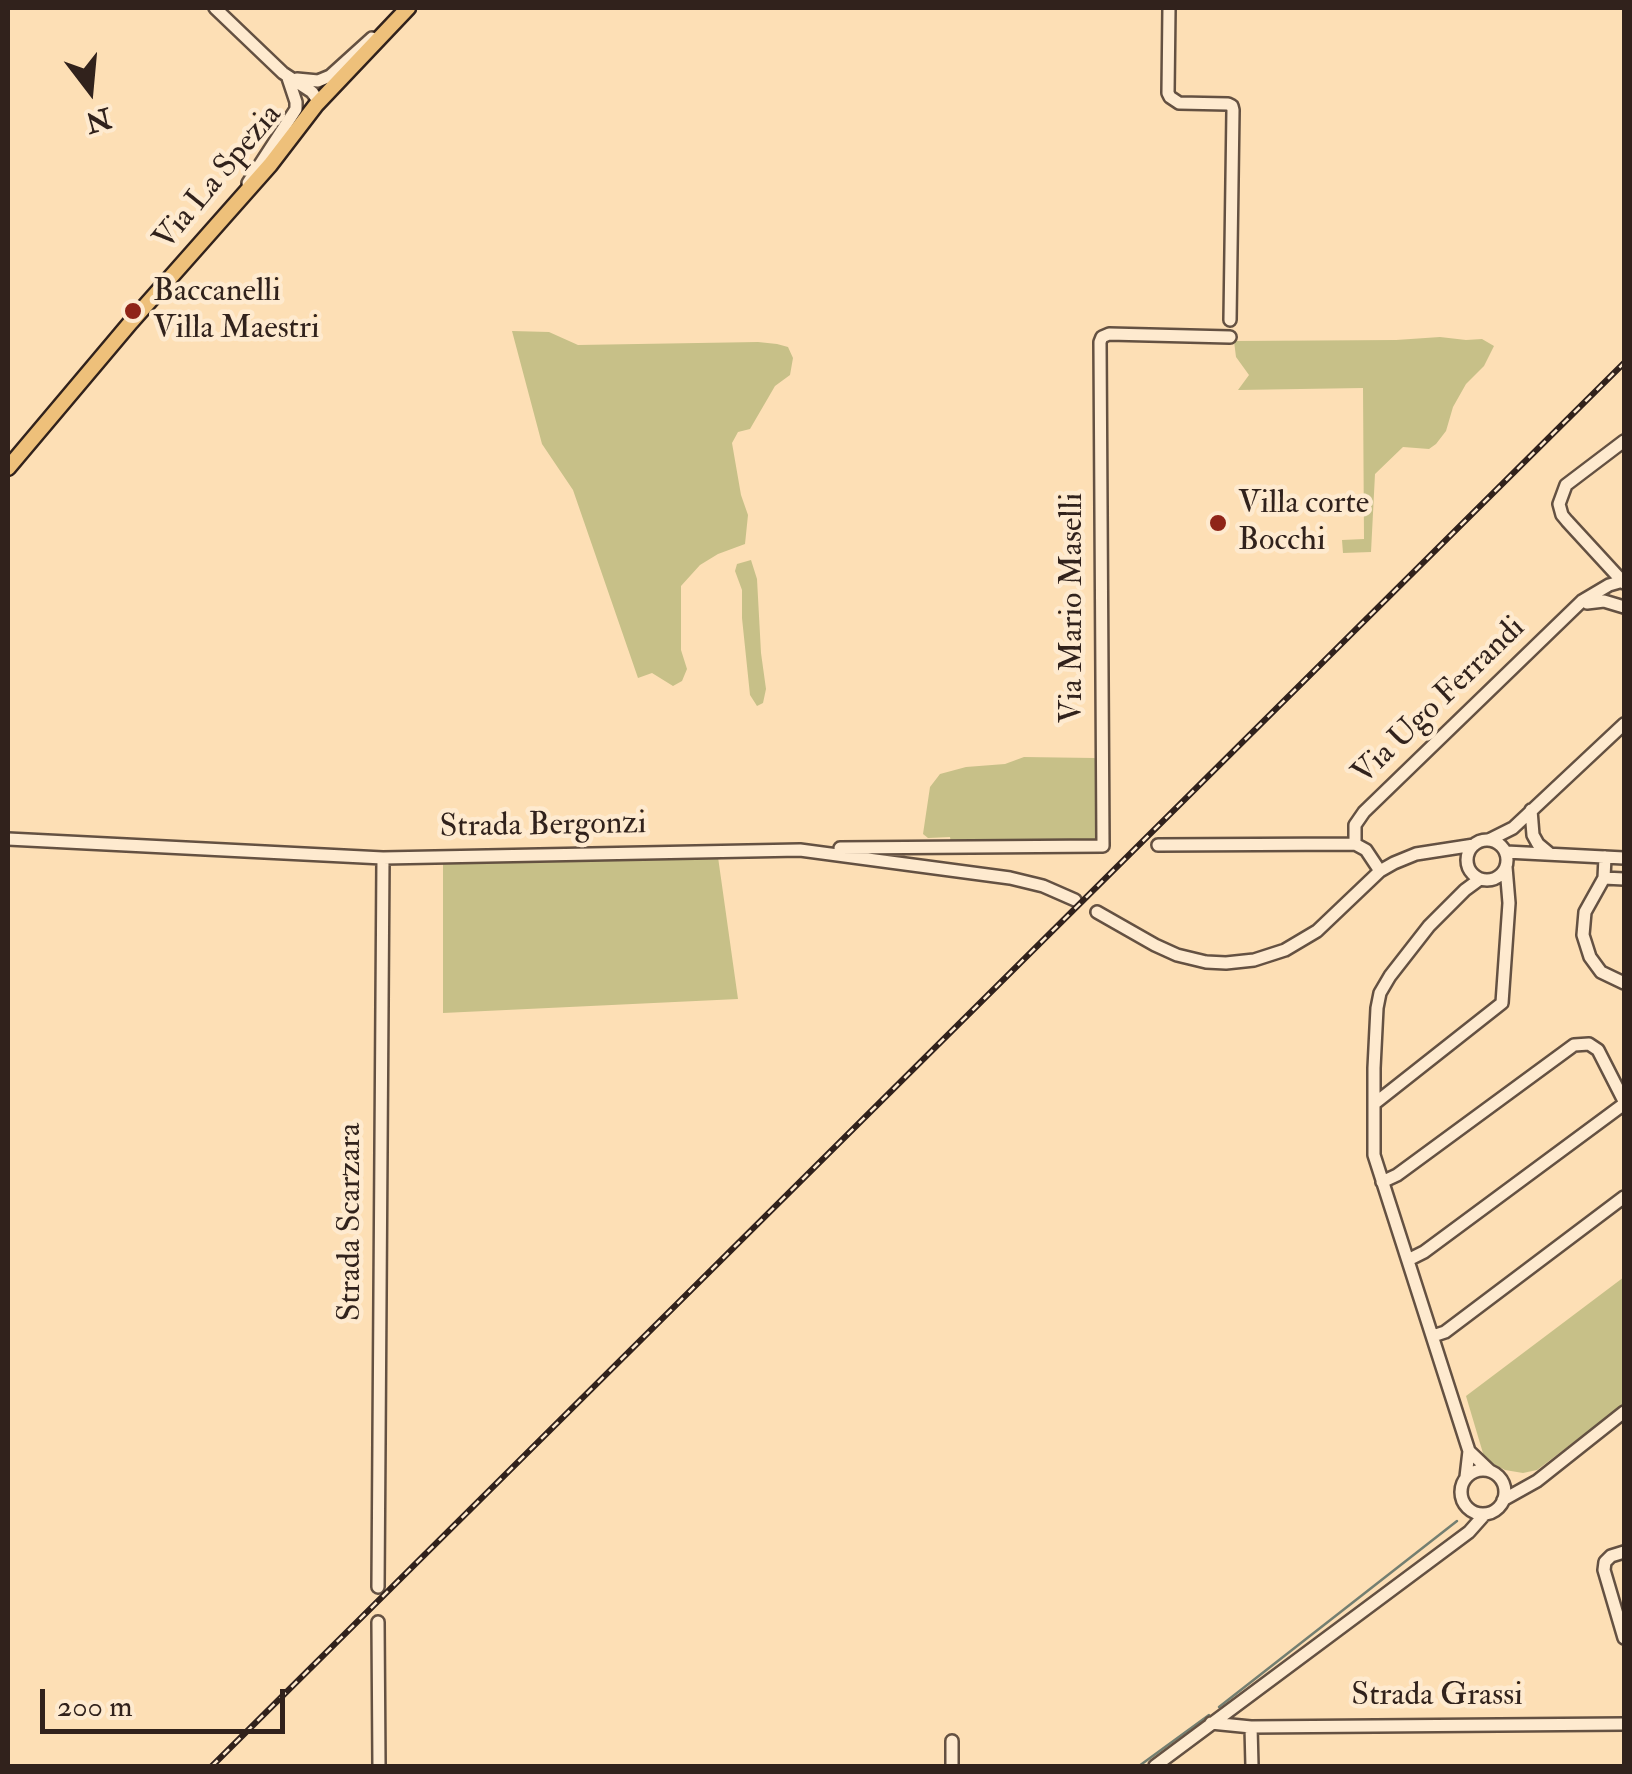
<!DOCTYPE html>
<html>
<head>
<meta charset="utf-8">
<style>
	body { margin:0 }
	#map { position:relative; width:1632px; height:1774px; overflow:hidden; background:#fddfb5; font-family:"IM FELL Double Pica",serif }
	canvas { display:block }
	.frame { position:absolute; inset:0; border:10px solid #31221c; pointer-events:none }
	.north { position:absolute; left:40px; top:40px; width:100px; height:100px; -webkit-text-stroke:8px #feeacf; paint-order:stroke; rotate:164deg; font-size:28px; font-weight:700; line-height:40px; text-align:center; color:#31221c }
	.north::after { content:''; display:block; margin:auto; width:35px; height:45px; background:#31221c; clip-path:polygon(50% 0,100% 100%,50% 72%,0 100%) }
	.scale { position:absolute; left:40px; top:1689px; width:245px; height:45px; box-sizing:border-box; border:5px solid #31221c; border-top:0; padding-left:12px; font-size:30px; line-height:35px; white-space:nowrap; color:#31221c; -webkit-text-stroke:8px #feeacf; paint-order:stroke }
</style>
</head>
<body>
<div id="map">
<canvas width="1632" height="1774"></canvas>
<div class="frame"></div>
<div class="north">N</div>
<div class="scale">200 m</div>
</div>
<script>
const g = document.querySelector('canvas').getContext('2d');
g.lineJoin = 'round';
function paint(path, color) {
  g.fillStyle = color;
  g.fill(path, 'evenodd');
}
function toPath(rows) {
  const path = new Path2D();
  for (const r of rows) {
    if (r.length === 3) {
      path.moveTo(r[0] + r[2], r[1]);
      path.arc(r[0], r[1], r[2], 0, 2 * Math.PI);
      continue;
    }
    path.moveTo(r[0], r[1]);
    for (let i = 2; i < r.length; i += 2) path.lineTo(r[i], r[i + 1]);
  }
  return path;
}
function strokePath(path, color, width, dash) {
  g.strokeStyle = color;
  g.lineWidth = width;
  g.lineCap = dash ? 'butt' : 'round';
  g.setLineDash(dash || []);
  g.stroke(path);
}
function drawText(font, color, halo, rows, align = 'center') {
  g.font = font + ' "IM FELL Double Pica",serif';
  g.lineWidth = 9;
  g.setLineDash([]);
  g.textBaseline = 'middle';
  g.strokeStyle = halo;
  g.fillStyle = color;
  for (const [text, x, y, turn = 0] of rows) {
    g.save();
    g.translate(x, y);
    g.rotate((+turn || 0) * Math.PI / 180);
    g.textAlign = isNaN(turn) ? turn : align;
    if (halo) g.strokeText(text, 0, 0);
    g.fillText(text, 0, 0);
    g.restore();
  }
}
paint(toPath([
	[512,331,549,332,578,345,758,342,777,344,788,347,793,358,790,375,775,386,750,429,738,432,732,443,741,495,748,515,745,544,718,554,700,565,681,586,681,650,687,669,682,681,673,686,652,673,638,678,573,490,542,444],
	[1440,337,1466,340,1482,339,1494,346,1484,366,1466,384,1453,407,1446,431,1436,444,1429,449,1403,447,1375,474,1371,552,1343,553,1342,540,1364,539,1363,388,1238,390,1249,375,1236,357,1234,341,1396,340],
	[751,560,757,579,761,653,766,689,763,703,757,706,750,695,742,618,742,590,735,571,737,564],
	[1024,757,1094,758,1100,760,1100,843,951,843,950,837,928,838,923,834,930,787,940,774,966,767,1005,764],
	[717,850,738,999,443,1013,443,857],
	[1624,1277,1624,1404,1537,1470,1523,1473,1505,1470,1485,1460,1466,1396]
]), '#c7c088');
strokePath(toPath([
	[1219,1707,1457,1521],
	[1139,1766,1209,1715]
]), '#747f71', 2.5);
const minor = toPath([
	[215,8,283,73,312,92,317,99,316,105],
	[1169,8,1168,93,1170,97,1179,103,1228,104,1232,106,1233,110,1230,320],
	[297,79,318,81,330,76,372,38],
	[248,183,296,109,296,102,288,78],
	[1624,441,1566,485,1559,504,1562,515,1567,521,1624,583],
	[1587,603,1604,601,1624,607],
	[1531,810,1533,835,1538,844,1550,854],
	[8,839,383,858,800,850,1010,878,1043,886,1075,900],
	[1487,860,20],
	[1489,840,1513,828,1624,724],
	[1355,844,1355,825,1364,812,1582,601,1609,585,1623,581],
	[1158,845,1355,844,1366,850,1380,871],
	[840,848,1103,846,1100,342,1102,337,1109,334,1230,337],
	[1506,852,1624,858],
	[1605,857,1604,878,1585,912,1583,935,1590,957,1601,972,1624,983],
	[1604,878,1624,879],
	[1097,912,1155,945,1177,955,1206,962,1226,963,1254,960,1285,950,1317,931,1380,871,1394,863,1416,854,1474,845],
	[1374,1104,1502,1003,1509,903,1506,867],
	[1382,1182,1397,1175,1574,1045,1589,1044,1598,1050,1624,1101],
	[1408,1260,1424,1252,1624,1104],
	[1433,1336,1445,1332,1624,1197],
	[1469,1451,1374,1155,1374,1068,1377,1008,1380,993,1390,976,1429,926,1465,890,1480,879],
	[1483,1492,22],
	[1466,1477,1469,1451,1490,1471],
	[1503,1500,1537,1481,1624,1412],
	[1624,1552,1611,1556,1605,1562,1604,1570,1624,1638],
	[378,1587,383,858],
	[378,1622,379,1766],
	[1211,1723,1251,1727,1624,1724],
	[1251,1727,1252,1766],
	[952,1766,952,1741],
	[1155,1766,1469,1532,1485,1514]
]);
const major = toPath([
	[8,468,131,322,270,165,316,105,408,8]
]);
strokePath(minor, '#645142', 16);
strokePath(major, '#31221c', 19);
strokePath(minor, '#feeacf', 11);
strokePath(major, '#eec07a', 14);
const rail = toPath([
	[212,1766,1624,363]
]);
strokePath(rail, '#31221c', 6);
strokePath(rail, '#feeacf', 2.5, [8]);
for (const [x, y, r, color] of [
	[133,311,10,"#8f2418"],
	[1218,523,10,"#8f2418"]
]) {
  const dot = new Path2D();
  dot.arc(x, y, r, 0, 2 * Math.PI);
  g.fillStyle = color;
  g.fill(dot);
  strokePath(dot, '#feeacf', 4);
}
drawText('32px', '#31221c', '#feeacf', [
	["Via La Spezia",219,178,-50],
	["Via Mario Maselli",1074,608,-90],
	["Via Ugo Ferrandi",1440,702,-44],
	["Strada Bergonzi",543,827,-1],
	["Strada Scarzara",352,1222,-90],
	["Strada Grassi",1437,1697]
]);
drawText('32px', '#31221c', '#feeacf', [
	["Baccanelli",153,293],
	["Villa Maestri",153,330],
	["Villa corte",1238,505],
	["Bocchi",1238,542]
], 'left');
</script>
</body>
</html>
